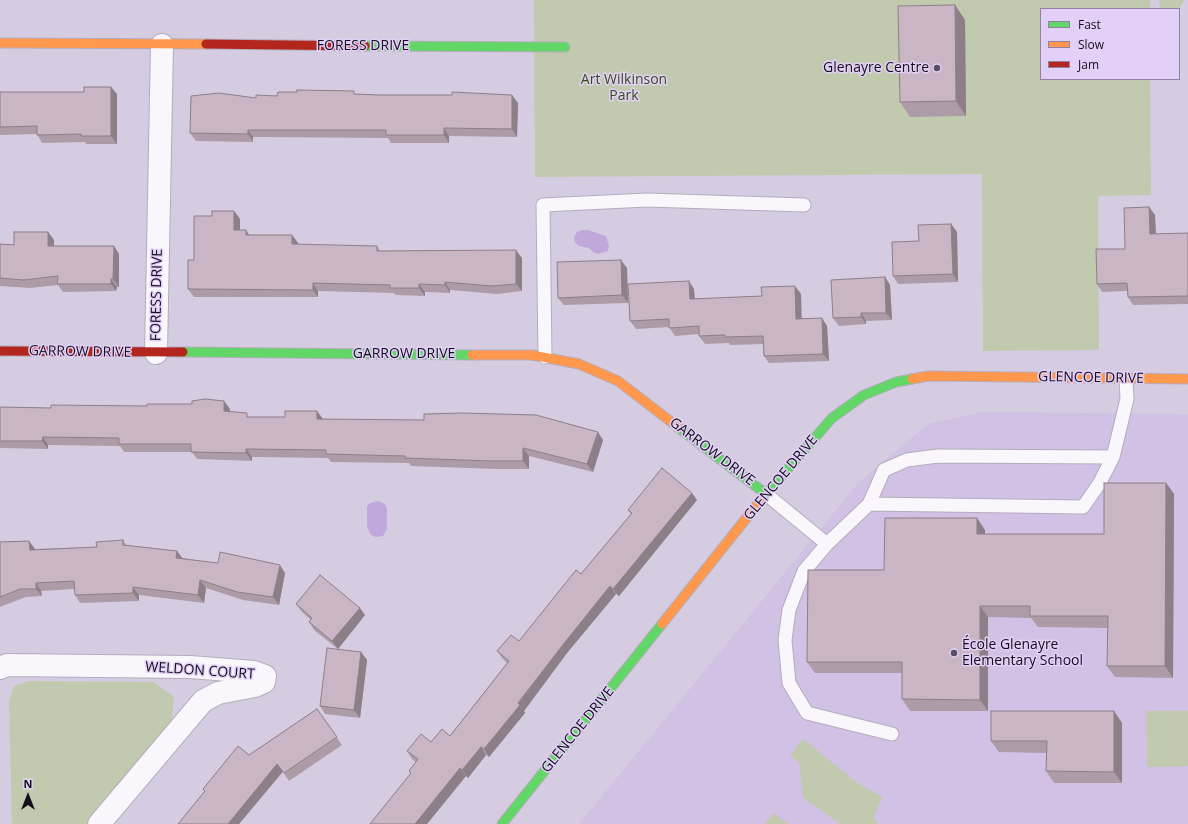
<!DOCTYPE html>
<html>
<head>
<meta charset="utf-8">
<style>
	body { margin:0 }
	#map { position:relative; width:1188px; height:824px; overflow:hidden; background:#d6cce2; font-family:"Open Sans",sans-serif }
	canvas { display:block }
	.legend { position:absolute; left:1040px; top:8px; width:140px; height:72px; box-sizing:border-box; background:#e2d0f8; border:1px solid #9082a0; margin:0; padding:5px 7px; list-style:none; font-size:12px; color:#140d1b }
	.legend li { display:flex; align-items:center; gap:8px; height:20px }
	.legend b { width:20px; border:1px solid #9082a0 }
	.north { position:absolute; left:8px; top:776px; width:40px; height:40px; -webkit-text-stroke:3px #e2d0f8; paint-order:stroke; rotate:0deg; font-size:11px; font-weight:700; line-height:16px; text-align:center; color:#140d1b }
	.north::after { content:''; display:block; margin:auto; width:14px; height:18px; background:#140d1b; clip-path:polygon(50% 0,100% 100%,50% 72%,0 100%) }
</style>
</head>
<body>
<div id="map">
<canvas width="1188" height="824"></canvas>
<ul class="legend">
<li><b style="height:5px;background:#63d668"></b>Fast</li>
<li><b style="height:5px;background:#ff974d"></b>Slow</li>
<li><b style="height:5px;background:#b3261e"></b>Jam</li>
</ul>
<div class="north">N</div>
</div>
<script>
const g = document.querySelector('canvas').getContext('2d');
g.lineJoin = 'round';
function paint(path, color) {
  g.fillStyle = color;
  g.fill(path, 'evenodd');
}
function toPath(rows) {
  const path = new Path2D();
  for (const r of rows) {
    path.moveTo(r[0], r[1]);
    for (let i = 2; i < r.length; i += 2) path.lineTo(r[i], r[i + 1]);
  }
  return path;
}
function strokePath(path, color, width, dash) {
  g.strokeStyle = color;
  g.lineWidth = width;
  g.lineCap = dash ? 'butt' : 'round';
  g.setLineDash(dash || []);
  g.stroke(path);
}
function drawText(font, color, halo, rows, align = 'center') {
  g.font = font + ' "Open Sans",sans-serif';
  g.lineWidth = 3;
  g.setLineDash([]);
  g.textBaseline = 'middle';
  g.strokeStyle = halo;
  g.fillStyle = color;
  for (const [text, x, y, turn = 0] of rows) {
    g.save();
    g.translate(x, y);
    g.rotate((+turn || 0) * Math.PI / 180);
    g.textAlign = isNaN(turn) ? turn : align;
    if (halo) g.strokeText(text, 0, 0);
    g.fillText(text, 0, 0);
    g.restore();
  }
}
paint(toPath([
	[982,412,1188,414,1188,824,579,824,859,482,928,424]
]), '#d1c1e4');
paint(toPath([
	[534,0,1150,0,1150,9,1041,9,1041,79,1150,79,1151,195,1098,196,1099,350,983,351,982,174,535,177],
	[1159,0,1184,0,1179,10,1160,9],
	[28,681,154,682,174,697,171,725,87,824,12,824,9,701,14,686],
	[1146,711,1188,711,1188,766,1147,767],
	[803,739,856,782,882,797,873,818,879,824,840,824,803,797,799,763,790,755],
	[773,813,788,824,765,824]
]), '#c1caae');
paint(toPath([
	[582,230,588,230,606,236,609,246,608,251,598,254,593,252,589,248,579,246,575,242,574,237,577,232],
	[378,501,385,504,387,509,387,529,383,536,376,537,371,535,367,527,367,506,370,503]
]), '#c0a8dc');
const lane = toPath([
	[545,357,543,205,647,200,804,205],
	[766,494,827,544],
	[869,504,884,470,907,460,938,456,1113,457],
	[892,734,807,713,789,683,785,640,789,610,804,571,827,544,869,504,1083,507,1099,484,1113,457,1127,399,1126,379]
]);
const street = toPath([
	[156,353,162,45],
	[0,668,7,665,190,667,254,672,265,676,264,682,255,686,218,693,203,701,99,824]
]);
const fast = toPath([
	[365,46,565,47],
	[183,352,472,355],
	[679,428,766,494],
	[760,501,832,418,864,395,896,382,912,379],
	[502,824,662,624]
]);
const slow = toPath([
	[0,43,206,44],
	[472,355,532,355,579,364,618,381,679,428],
	[912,379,928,376,1188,379],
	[662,624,760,501]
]);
const jam = toPath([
	[206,44,365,46],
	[0,351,183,352]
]);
strokePath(lane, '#b4acbd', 15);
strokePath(street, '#b4acbd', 24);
strokePath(fast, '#b4acbd', 11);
strokePath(slow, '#b4acbd', 11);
strokePath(jam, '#b4acbd', 11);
strokePath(lane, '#f9f7fb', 13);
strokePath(street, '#f9f7fb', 22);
strokePath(fast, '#63d668', 9);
strokePath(slow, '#ff974d', 9);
strokePath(jam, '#b3261e', 9);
paint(toPath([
	[955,5,965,20,966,116,910,117,900,102],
	[111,87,117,94,117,144,86,144,85,142,42,143,37,134,0,135,0,92,84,92],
	[356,94,518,103,517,137,449,136,449,143,391,143,388,138,253,137,253,142,196,141,190,133,256,98,277,96],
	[1149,207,1155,215,1156,234,1188,233,1188,304,1133,305,1128,297,1127,291,1102,292,1097,284,1125,249],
	[234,211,240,219,240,230,249,235,292,235,298,243,298,245,377,246,380,251,522,258,522,291,497,294,450,290,450,293,425,292,425,296,396,295,394,293,318,291,318,297,194,297,188,289,194,260,212,216],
	[951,224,957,232,958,282,898,284,893,276,919,241],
	[48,232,54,240,54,246,114,246,119,254,119,287,117,287,116,291,63,292,58,285,30,288,0,286,0,244,14,245],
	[627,268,628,303,564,305,558,298],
	[885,277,890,285,892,320,866,321,866,324,839,326,833,318],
	[694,289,695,299,801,294,801,318,827,326,829,361,769,363,764,356,763,344,730,345,729,343,705,344,699,336,699,334,675,336,669,327,636,329,630,321],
	[0,407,51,408,230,409,230,412,249,417,323,419,603,440,593,472,529,456,529,469,497,469,411,466,409,463,331,462,328,458,252,457,252,461,197,459,192,452,124,452,120,446,48,445,48,449,0,448],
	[1166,483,1174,494,1173,678,1115,677,1107,666,1107,628,1038,627,1031,618,988,617,988,711,910,711,902,699,902,673,815,673,807,662,884,570,985,530,985,534,1104,534],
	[697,500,619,596,616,594,567,653,524,711,525,713,489,757,486,755,468,778,466,776,427,824,370,824,411,773,409,771,416,762,412,759,407,751,450,736,507,663,503,659,497,651,519,641,581,574,631,514,628,510],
	[123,540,126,545,177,551,182,558,285,573,279,605,243,600,206,588,204,603,139,595,139,601,80,603,75,595,74,589,41,591,42,596,26,597,0,607,0,542,29,541,35,549,97,547],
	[296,604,365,615,338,649,314,630,309,622,311,620,302,612],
	[361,652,367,660,360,718,325,714,320,706],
	[317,709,342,745,289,781,283,772,239,824,178,824,205,791,203,789,249,755],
	[1114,711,1122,723,1122,783,1054,783,1046,771,1047,753,999,752,991,741]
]), '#ad9ca8');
paint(toPath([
	[955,5,965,20,966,116,956,101],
	[111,87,117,94,117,144,111,136],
	[512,95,518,103,517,137,512,129],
	[444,128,449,136,449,143,444,135],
	[248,130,253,137,253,142,248,134],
	[1149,207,1155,215,1156,241,1150,234],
	[234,211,240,219,240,238,234,230],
	[951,224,957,232,958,282,953,274],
	[246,230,251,238,246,235],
	[48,232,54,240,54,254,48,246],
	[292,235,298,243,298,252,292,244],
	[114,246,119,254,119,287,113,279],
	[516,250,522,258,522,291,516,284],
	[621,260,627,268,628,303,622,295],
	[885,277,890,285,892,320,886,313],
	[111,279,117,287,116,291,111,284],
	[689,281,694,289,695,307,690,299],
	[445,282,450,290,450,293,445,285],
	[313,283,318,291,318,297,313,290],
	[419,284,425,292,425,296,419,288],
	[795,286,801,294,802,326,796,319],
	[861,313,866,321,866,324,861,317],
	[822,318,827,326,829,361,823,354],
	[224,401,230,409,229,419,224,411],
	[317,411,323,419,322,427,317,419],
	[598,432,603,440,593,472,587,464],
	[43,437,48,445,48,449,42,441],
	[523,448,529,456,529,469,523,461],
	[246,449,252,457,252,461,246,453],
	[1166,483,1174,494,1173,678,1165,666],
	[692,493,697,500,619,596,613,589],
	[977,518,985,530,985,545,977,534],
	[29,541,35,549,35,558,30,550],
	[177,551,183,559,176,558],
	[280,565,285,573,279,605,273,597],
	[200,580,206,588,204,603,198,595],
	[36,583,41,591,42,596,36,589],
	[610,586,616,594,567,653,524,711,525,713,489,757,484,749,562,646],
	[133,587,139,595,139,601,133,593],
	[980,606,988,617,988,711,980,700],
	[360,608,365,615,338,649,332,641],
	[361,652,367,660,360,718,354,710],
	[1114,711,1122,723,1122,783,1114,772],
	[481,747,486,755,468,778,462,770],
	[277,764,283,771,239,824,228,824],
	[460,768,466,776,427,824,415,824]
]), '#8d7f88');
const building = toPath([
	[955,5,956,101,900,102,898,6,955,5],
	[84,87,111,87,111,136,81,136,81,134,37,135,37,126,0,127,0,92,84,92,84,87],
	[297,90,354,91,354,94,380,95,452,95,452,92,512,95,512,129,444,128,444,135,386,135,386,130,248,130,248,134,190,133,191,96,219,93,256,98,256,95,277,96,278,92,297,92,297,90],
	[1149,207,1150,234,1188,233,1188,296,1128,297,1127,283,1097,284,1096,249,1125,249,1124,208,1149,207],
	[212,211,234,211,234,230,246,230,246,235,292,235,292,244,377,246,377,251,516,250,516,284,491,286,445,282,445,285,419,284,419,288,390,288,390,285,313,283,313,290,188,289,188,260,194,260,194,216,212,216,212,211],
	[951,224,953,274,893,276,892,242,919,241,918,225,951,224],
	[14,232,48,232,48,246,114,246,113,279,111,279,111,284,57,284,58,276,24,280,0,278,0,244,14,245,14,232],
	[621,260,622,295,558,298,557,262,621,260],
	[885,277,886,313,861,313,861,317,833,318,831,280,885,277],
	[689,281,690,299,762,296,761,287,795,286,796,319,822,318,823,354,764,356,763,336,725,337,725,335,699,336,699,326,669,328,669,319,630,321,628,284,689,281],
	[205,399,224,401,224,411,247,413,247,417,285,417,285,411,317,411,317,419,424,420,424,414,462,413,536,415,598,432,587,464,523,448,523,461,491,461,405,458,405,456,326,454,326,450,246,449,246,453,191,452,191,444,119,444,119,438,43,437,42,441,0,441,0,407,51,408,51,405,147,406,147,404,192,404,192,401,205,399],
	[662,468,692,493,613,589,610,586,562,646,518,703,520,705,484,749,481,747,462,770,460,768,415,824,370,824,411,773,409,771,418,759,407,751,421,734,431,742,442,729,450,736,509,661,497,651,511,635,519,641,576,570,581,574,632,513,628,510,662,468],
	[1104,483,1166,483,1165,666,1107,666,1108,616,1030,616,1030,606,980,606,980,700,902,699,902,662,807,662,808,570,884,570,885,518,977,518,977,534,1104,534,1104,483],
	[123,540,123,545,177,551,176,558,218,563,220,552,280,565,273,597,237,592,200,580,198,595,133,587,133,593,75,595,74,581,36,583,36,589,20,589,0,597,0,542,29,541,30,550,97,547,96,542,123,540],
	[320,575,360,608,332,641,309,622,312,618,296,604,320,575],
	[327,648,361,652,354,710,320,706,327,648],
	[317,709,337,737,284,773,277,764,228,824,178,824,205,791,203,789,238,746,249,755,317,709],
	[991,711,1114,711,1114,772,1046,771,1047,741,991,741,991,711]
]);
paint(building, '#c9b5c3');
strokePath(building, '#8d7f88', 1);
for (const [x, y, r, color] of [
	[937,68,4,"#585061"],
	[954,653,4,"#585061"]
]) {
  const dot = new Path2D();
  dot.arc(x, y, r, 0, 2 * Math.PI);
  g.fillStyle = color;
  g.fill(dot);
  strokePath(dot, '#e2d0f8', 1.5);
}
drawText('14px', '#140d1b', '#e2d0f8', [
	["FORESS DRIVE",363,46],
	["FORESS DRIVE",157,295,-89],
	["GARROW DRIVE",80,352,1],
	["GARROW DRIVE",404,354],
	["GLENCOE DRIVE",1091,378,1],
	["GARROW DRIVE",712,452,37],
	["GLENCOE DRIVE",781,478,-50],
	["WELDON COURT",200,671,4],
	["GLENCOE DRIVE",578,730,-51]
]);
drawText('14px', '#140d1b', '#e2d0f8', [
	["Glenayre Centre",929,68],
	["École Glenayre",962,645,"left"],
	["Elementary School",962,661,"left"]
], 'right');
drawText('14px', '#3a4a18', '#e2d0f8', [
	["Art Wilkinson",624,80],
	["Park",624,96]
]);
</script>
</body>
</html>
